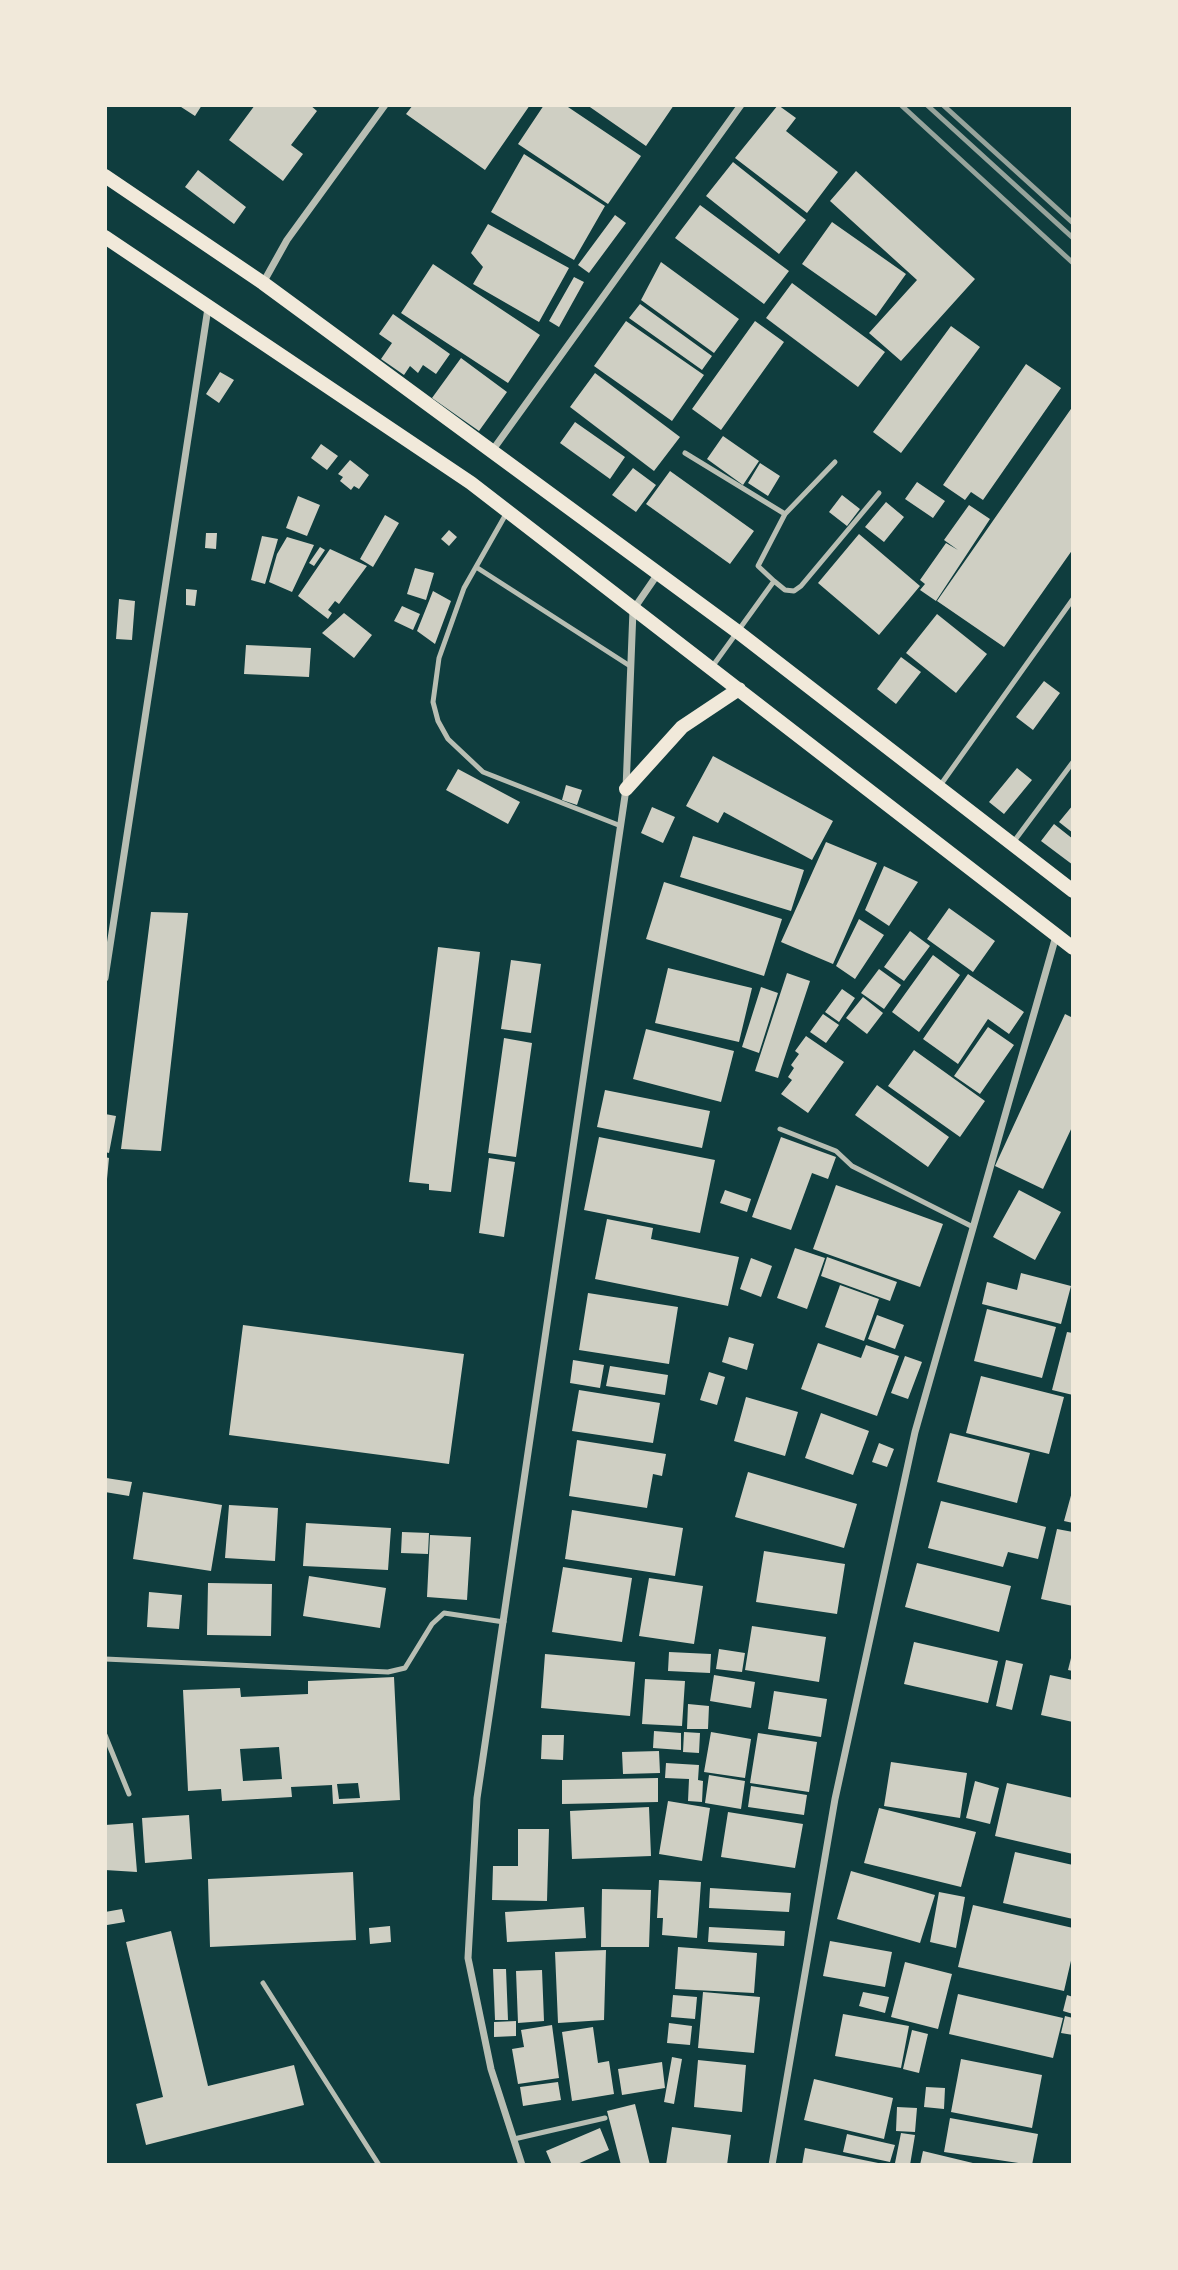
<!DOCTYPE html>
<html>
<head>
<meta charset="utf-8">
<style>
	body { margin:0 }
	#map { position:relative; width:1178px; height:2270px; overflow:hidden; background:#0f3d3e; font-family:"Asap Condensed",sans-serif }
	canvas { display:block }
	.frame { position:absolute; inset:0; border:107px solid #f1e9da; pointer-events:none }
</style>
</head>
<body>
<div id="map">
<canvas width="1178" height="2270"></canvas>
<div class="frame"></div>
</div>
<script>
const g = document.querySelector('canvas').getContext('2d');
g.lineJoin = 'round';
function paint(path, color) {
  g.fillStyle = color;
  g.fill(path, 'evenodd');
}
function toPath(rows) {
  const path = new Path2D();
  for (const r of rows) {
    path.moveTo(r[0], r[1]);
    for (let i = 2; i < r.length; i += 2) path.lineTo(r[i], r[i + 1]);
  }
  return path;
}
function strokePath(path, color, width, dash) {
  g.strokeStyle = color;
  g.lineWidth = width;
  g.lineCap = dash ? 'butt' : 'round';
  g.setLineDash(dash || []);
  g.stroke(path);
}
paint(toPath([
	[178,105,202,105,195,116],
	[255,105,310,105,317,111,291,145,303,154,283,181,229,140],
	[413,105,530,105,485,170,406,114],
	[544,105,565,105,641,156,608,204,518,144],
	[587,105,674,105,646,146],
	[778,105,796,118,786,131,838,172,807,213,735,158],
	[524,154,605,206,574,260,491,212],
	[733,162,806,220,779,254,706,196],
	[198,170,246,207,234,224,185,187],
	[856,171,975,279,901,361,869,333,917,280,830,201],
	[700,205,789,271,764,304,675,238],
	[615,215,626,223,589,273,578,265],
	[832,222,906,274,876,316,802,264],
	[488,224,569,268,539,322,473,284,483,267,471,253],
	[661,262,739,319,714,353,641,300],
	[433,264,540,335,508,383,401,313],
	[574,277,584,282,559,327,549,321],
	[792,283,885,352,858,387,766,318],
	[640,304,712,356,702,370,629,318],
	[393,314,450,354,436,374,423,365,418,373,410,366,404,375,381,359,392,343,379,334],
	[626,321,704,375,672,421,594,366],
	[755,321,784,342,721,430,692,409],
	[951,326,980,347,901,453,873,432],
	[461,358,507,392,479,431,432,398],
	[1026,364,1061,388,983,500,971,492,965,500,943,485],
	[220,372,234,380,219,403,206,394],
	[595,373,680,437,654,471,570,407],
	[1073,406,1073,549,1004,647,937,601],
	[575,422,625,457,610,479,560,443],
	[723,436,759,461,743,485,707,459],
	[321,444,338,456,327,470,311,458],
	[350,460,369,475,359,489,354,486,351,490,340,481,343,477,338,474],
	[760,463,780,476,768,496,748,483],
	[633,468,656,485,636,512,612,495],
	[670,471,754,531,730,564,646,504],
	[917,482,945,501,933,518,905,499],
	[842,495,860,509,847,526,829,512],
	[298,496,320,505,307,536,286,528],
	[886,502,904,517,884,542,865,527],
	[969,505,990,519,936,601,920,590,925,584,920,580,946,543,958,550,944,540],
	[385,515,399,523,373,567,360,559],
	[449,530,457,537,449,546,441,539],
	[206,533,217,533,216,549,205,548],
	[859,534,920,586,879,635,818,583],
	[262,536,278,539,265,584,251,580],
	[287,537,314,545,292,592,269,582,277,554],
	[320,547,325,550,314,566,309,563],
	[330,549,367,566,339,604,335,601,328,610,332,613,328,619,298,596],
	[415,568,434,573,426,600,407,594],
	[186,589,197,590,195,606,186,605],
	[433,591,451,601,435,644,417,631],
	[119,599,135,601,132,640,116,639],
	[402,606,420,614,413,630,394,621],
	[344,613,372,635,354,658,322,633],
	[937,614,987,654,956,693,906,653],
	[246,645,311,648,309,677,244,674],
	[901,657,921,672,896,704,877,689],
	[1044,681,1060,693,1033,730,1016,717],
	[713,756,833,821,812,860,724,812,718,823,686,806],
	[1017,768,1032,780,1004,814,989,802],
	[458,769,520,802,508,824,446,790],
	[566,785,582,790,577,805,562,800],
	[1073,805,1073,833,1059,822],
	[652,807,675,817,663,843,641,833],
	[1054,824,1073,839,1073,865,1041,841],
	[693,836,804,870,791,911,680,877],
	[826,842,877,863,833,964,781,942],
	[884,866,918,882,889,926,865,910],
	[664,882,782,919,764,976,646,939],
	[949,908,995,941,973,972,927,939],
	[151,912,188,913,161,1151,121,1149],
	[859,919,884,935,855,979,836,966],
	[910,931,930,946,904,981,884,967],
	[438,947,480,952,451,1192,429,1190,429,1184,409,1182],
	[933,955,960,975,919,1032,892,1012],
	[511,960,541,964,531,1033,501,1029],
	[668,968,752,988,739,1042,655,1023],
	[879,969,901,985,884,1009,861,993],
	[787,973,810,981,778,1078,755,1071],
	[968,974,1024,1012,1009,1034,988,1019,958,1064,923,1039],
	[761,987,778,993,759,1053,742,1047],
	[842,989,855,998,839,1022,825,1012],
	[863,997,883,1013,867,1034,846,1018],
	[823,1014,839,1025,826,1043,810,1032],
	[1065,1014,1073,1018,1073,1125,1043,1189,995,1166],
	[988,1027,1014,1045,980,1094,954,1076],
	[646,1029,734,1051,721,1102,633,1079],
	[806,1036,844,1062,808,1113,781,1094,792,1080,788,1077,794,1068,791,1065,799,1054,795,1051],
	[504,1038,532,1043,516,1157,488,1153],
	[914,1050,985,1101,960,1137,888,1086],
	[877,1085,949,1137,928,1167,855,1115],
	[605,1090,710,1111,702,1148,597,1127],
	[105,1114,116,1116,109,1153,105,1152],
	[599,1137,715,1160,700,1233,584,1210],
	[781,1137,836,1157,828,1179,812,1173,791,1230,752,1217],
	[105,1157,109,1158,107,1179,105,1179],
	[489,1158,515,1162,504,1237,479,1233],
	[836,1185,943,1224,920,1287,813,1249],
	[725,1190,751,1199,747,1212,720,1203],
	[1019,1190,1061,1212,1035,1260,993,1237],
	[607,1219,653,1228,651,1239,739,1257,728,1306,595,1279],
	[795,1248,825,1258,807,1309,777,1298],
	[827,1257,897,1282,890,1301,821,1276],
	[751,1258,772,1266,761,1297,740,1289],
	[1021,1273,1071,1286,1061,1324,982,1304,987,1282,1017,1290],
	[840,1285,879,1299,864,1341,825,1327],
	[588,1293,678,1307,669,1364,579,1350],
	[987,1309,1056,1327,1042,1378,974,1361],
	[877,1315,904,1325,895,1349,868,1339],
	[243,1325,464,1354,449,1464,229,1435],
	[1067,1332,1073,1333,1073,1395,1052,1390],
	[729,1337,754,1344,747,1370,722,1362],
	[818,1343,861,1358,866,1345,899,1356,877,1416,801,1389],
	[905,1356,922,1362,908,1399,891,1393],
	[573,1360,604,1365,600,1388,570,1383],
	[610,1366,668,1375,665,1395,606,1386],
	[709,1372,725,1377,717,1405,700,1400],
	[981,1376,1064,1397,1049,1454,966,1433],
	[579,1390,660,1403,653,1443,572,1431],
	[746,1397,798,1412,785,1456,734,1441],
	[821,1413,869,1431,853,1475,805,1458],
	[950,1433,1030,1453,1017,1503,937,1482],
	[577,1440,666,1454,662,1476,653,1474,647,1508,569,1496],
	[879,1443,894,1449,887,1467,872,1462],
	[748,1472,857,1504,844,1548,735,1517],
	[106,1478,132,1482,129,1496,105,1492],
	[1073,1488,1073,1523,1064,1521],
	[143,1492,222,1505,211,1571,133,1559],
	[941,1501,1046,1527,1038,1559,1008,1552,1003,1567,928,1548],
	[229,1505,278,1508,275,1561,225,1558],
	[572,1510,683,1528,675,1576,565,1559],
	[306,1523,391,1528,388,1570,303,1566],
	[1057,1529,1073,1532,1073,1606,1041,1599],
	[402,1532,429,1533,428,1554,401,1553],
	[430,1535,471,1537,467,1600,427,1597],
	[764,1551,845,1564,837,1614,756,1602],
	[917,1563,1011,1586,999,1632,905,1607],
	[563,1567,632,1578,622,1642,552,1632],
	[309,1576,386,1588,380,1628,303,1616],
	[649,1578,703,1586,694,1644,639,1636],
	[208,1583,272,1584,271,1636,207,1635],
	[149,1592,182,1595,179,1629,147,1627],
	[752,1626,826,1637,819,1682,745,1670],
	[914,1642,998,1661,988,1703,904,1684],
	[719,1649,745,1653,742,1672,716,1669],
	[669,1652,711,1654,710,1673,668,1671],
	[545,1654,635,1662,630,1716,541,1708],
	[1072,1654,1073,1655,1073,1671,1068,1670],
	[1006,1660,1023,1664,1012,1710,996,1706],
	[714,1675,755,1682,751,1708,710,1701],
	[1050,1675,1073,1680,1073,1722,1041,1715],
	[394,1677,400,1800,333,1804,332,1785,291,1787,292,1797,222,1801,221,1789,188,1791,183,1690,240,1688,241,1697,308,1694,308,1681],
	[279,1747,282,1779,243,1781,240,1749],
	[358,1783,360,1798,339,1799,337,1784],
	[645,1679,685,1681,682,1726,642,1724],
	[774,1691,827,1699,821,1737,768,1729],
	[688,1704,709,1706,708,1729,687,1729],
	[654,1731,681,1733,681,1750,653,1748],
	[684,1732,700,1733,699,1753,683,1752],
	[711,1732,751,1739,745,1778,704,1772],
	[758,1733,817,1742,809,1792,750,1783],
	[542,1735,564,1735,563,1760,541,1759],
	[659,1751,660,1773,623,1774,622,1752],
	[891,1762,967,1773,960,1818,884,1806],
	[666,1763,699,1765,698,1780,703,1781,702,1802,688,1801,689,1779,665,1778],
	[709,1775,745,1781,741,1809,705,1803],
	[658,1778,658,1802,562,1804,562,1780],
	[975,1781,999,1788,990,1824,966,1818],
	[1007,1783,1073,1798,1073,1854,995,1836],
	[751,1786,807,1795,804,1815,748,1807],
	[668,1801,710,1808,702,1861,659,1854],
	[649,1807,651,1856,572,1859,570,1811],
	[879,1808,976,1832,961,1887,864,1863],
	[728,1812,803,1824,795,1868,721,1857],
	[189,1815,192,1859,145,1863,142,1818],
	[133,1823,137,1872,105,1870,105,1825],
	[518,1829,549,1829,547,1901,492,1900,493,1866,518,1866],
	[1015,1852,1073,1865,1073,1919,1003,1903],
	[851,1871,935,1895,920,1943,837,1919],
	[353,1872,356,1940,210,1947,208,1879],
	[659,1880,701,1882,697,1938,662,1935,663,1918,657,1918],
	[710,1888,791,1893,789,1912,709,1908],
	[602,1889,651,1890,649,1947,601,1947],
	[939,1892,965,1897,956,1948,930,1942],
	[973,1905,1073,1928,1073,1952,1064,1991,958,1967],
	[584,1907,586,1938,507,1942,505,1912],
	[122,1909,125,1922,107,1925,105,1912],
	[390,1926,391,1942,370,1944,369,1928],
	[709,1927,785,1931,784,1946,708,1942],
	[171,1931,208,2086,294,2065,304,2105,146,2145,136,2104,163,2097,126,1942],
	[830,1941,892,1952,885,1987,823,1976],
	[678,1947,757,1953,754,1993,675,1989],
	[606,1950,604,2020,558,2023,555,1952],
	[905,1962,952,1974,938,2029,891,2017],
	[493,1969,506,1969,508,2020,495,2020],
	[542,1970,544,2021,518,2023,516,1971],
	[703,1992,760,1997,754,2053,698,2048],
	[863,1992,889,1997,885,2013,859,2006],
	[958,1994,1063,2018,1053,2058,949,2034],
	[673,1995,697,1997,695,2019,671,2017],
	[1067,1995,1073,1997,1073,2014,1063,2011],
	[843,2014,909,2026,901,2068,835,2056],
	[1065,2016,1073,2018,1073,2035,1061,2033],
	[516,2021,516,2036,494,2037,494,2022],
	[669,2023,692,2026,690,2045,667,2043],
	[552,2025,559,2078,518,2084,512,2049,524,2047,521,2030],
	[593,2027,598,2063,609,2061,614,2094,572,2101,562,2032],
	[912,2030,928,2034,919,2073,903,2069],
	[672,2057,682,2059,674,2104,664,2102],
	[961,2059,1042,2075,1032,2128,951,2112],
	[698,2060,746,2065,742,2112,694,2107],
	[662,2062,665,2088,622,2095,618,2069],
	[814,2079,893,2098,884,2139,804,2120],
	[558,2082,561,2100,523,2106,520,2087],
	[926,2087,945,2088,944,2109,924,2107],
	[635,2104,650,2165,621,2165,607,2111],
	[897,2107,917,2108,915,2132,896,2131],
	[950,2118,1038,2134,1032,2165,944,2152],
	[672,2127,731,2135,727,2165,666,2165],
	[600,2128,609,2150,575,2165,552,2165,546,2151],
	[901,2133,915,2135,910,2165,895,2163],
	[847,2134,895,2145,890,2162,843,2152],
	[805,2148,883,2164,883,2165,802,2165],
	[923,2151,977,2164,977,2165,920,2165]
]), '#cfcfc3');
strokePath(toPath([
	[685,453,785,514],
	[506,514,464,588,439,658,433,702,438,721,448,739,483,772,621,826],
	[476,567,630,666],
	[774,581,785,590,794,591,801,586,879,493],
	[712,667,774,581,758,566,785,514,835,462],
	[939,787,1073,599],
	[1012,844,1073,762],
	[780,1129,836,1151,852,1166,973,1227],
	[105,1659,388,1672,405,1668,432,1624,444,1613,504,1622],
	[105,1735,129,1794],
	[263,1983,379,2165],
	[514,2139,605,2118]
]), '#b8beb3', 5);
strokePath(toPath([
	[263,283,287,240,385,105],
	[492,451,741,105],
	[105,978,208,308],
	[522,2165,491,2069,468,1958,477,1798,626,789,633,610,657,575],
	[772,2165,835,1799,915,1432,1056,936]
]), '#b8beb3', 7);
strokePath(toPath([
	[105,176,263,283,738,632,1073,891],
	[105,237,471,483,1073,948],
	[626,789,682,727,739,689]
]), '#f1e9da', 14);
strokePath(toPath([
	[901,105,1073,263],
	[927,105,1073,238],
	[943,105,1073,223]
]), '#97a49c', 5);
</script>
</body>
</html>
